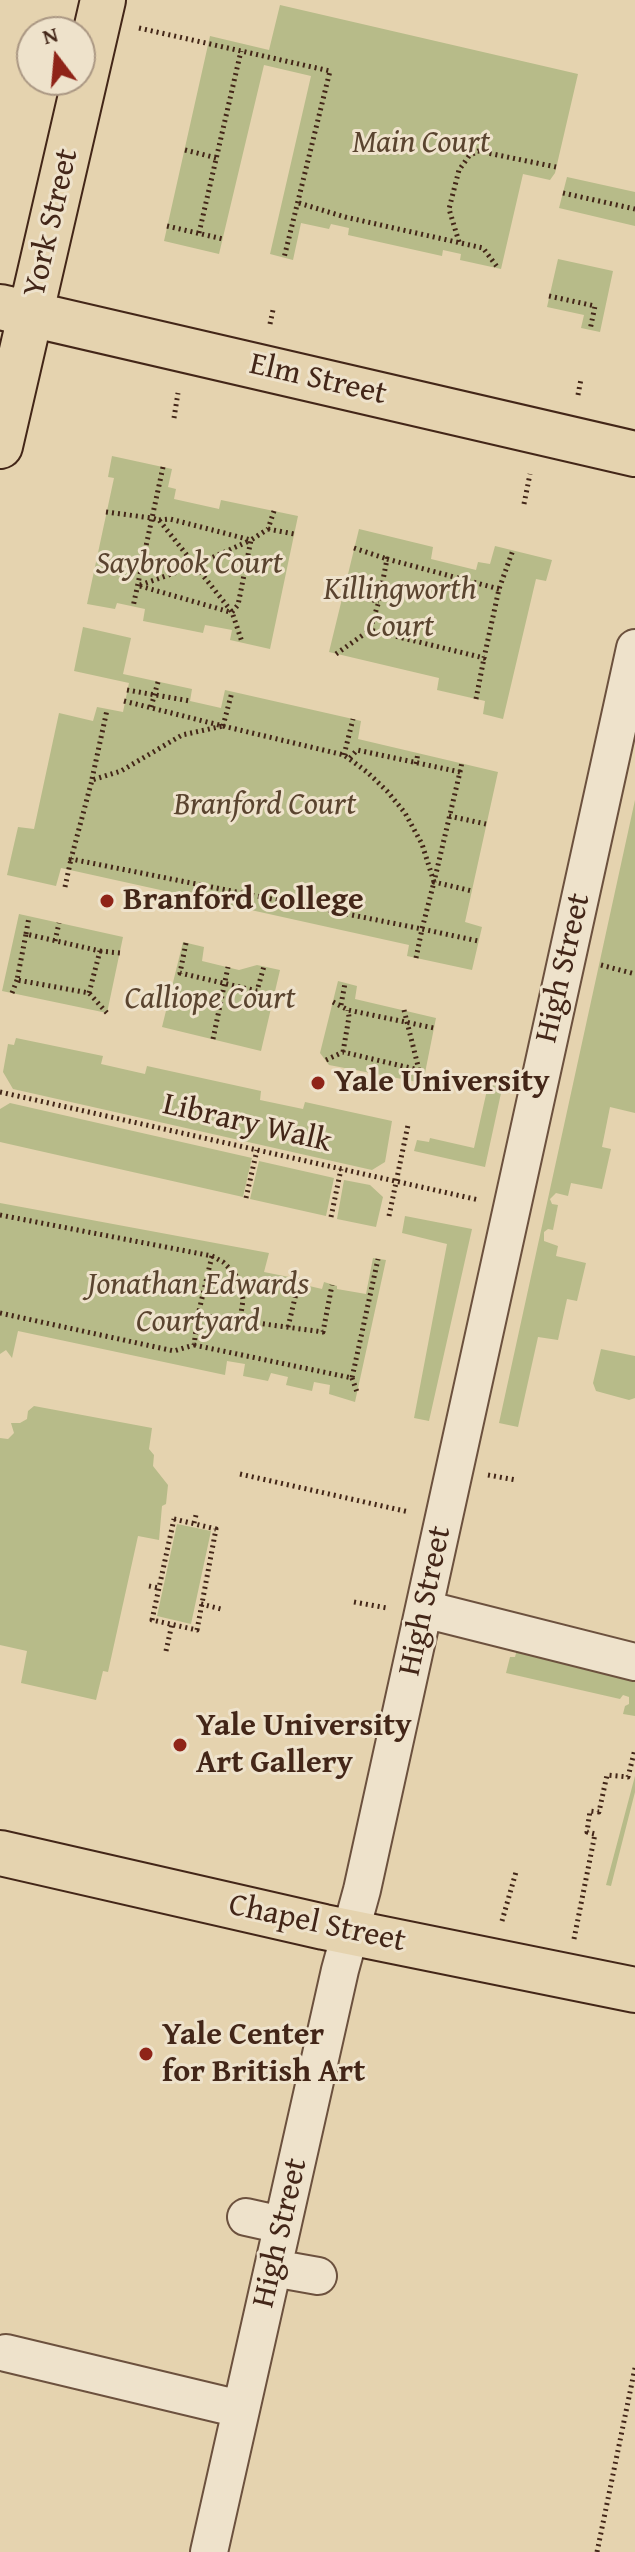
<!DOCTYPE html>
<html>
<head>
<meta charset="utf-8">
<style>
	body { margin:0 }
	#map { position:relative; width:635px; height:2552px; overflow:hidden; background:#e5d3af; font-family:"Gentium Book Plus",serif }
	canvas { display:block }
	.north { position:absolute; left:16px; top:16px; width:80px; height:80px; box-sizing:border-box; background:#eee2cb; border:2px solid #aa9783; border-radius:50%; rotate:344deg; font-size:22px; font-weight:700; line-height:32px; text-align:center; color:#432618 }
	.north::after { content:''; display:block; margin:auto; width:28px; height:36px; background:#8f2418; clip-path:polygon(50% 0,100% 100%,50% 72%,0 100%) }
</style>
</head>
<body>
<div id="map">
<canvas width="635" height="2552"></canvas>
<div class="north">N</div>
</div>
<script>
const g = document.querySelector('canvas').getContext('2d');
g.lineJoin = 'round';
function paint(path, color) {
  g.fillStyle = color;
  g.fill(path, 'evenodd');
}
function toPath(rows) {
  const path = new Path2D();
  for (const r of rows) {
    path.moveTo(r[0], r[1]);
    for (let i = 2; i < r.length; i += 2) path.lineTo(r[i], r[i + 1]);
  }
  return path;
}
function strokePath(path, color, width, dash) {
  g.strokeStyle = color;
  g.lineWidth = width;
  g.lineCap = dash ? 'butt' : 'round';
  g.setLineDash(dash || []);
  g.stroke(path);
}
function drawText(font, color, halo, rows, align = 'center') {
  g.font = font + ' "Gentium Book Plus",serif';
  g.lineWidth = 6;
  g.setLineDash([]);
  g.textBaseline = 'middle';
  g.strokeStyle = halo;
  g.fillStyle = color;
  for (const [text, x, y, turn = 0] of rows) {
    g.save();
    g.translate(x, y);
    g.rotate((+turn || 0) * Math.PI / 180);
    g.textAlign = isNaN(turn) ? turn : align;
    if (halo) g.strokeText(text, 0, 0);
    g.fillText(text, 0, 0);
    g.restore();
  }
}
paint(toPath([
	[280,5,578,74,555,173,550,180,523,174,501,269,460,260,461,254,443,250,442,256,348,235,349,228,331,224,329,229,301,223,293,260,270,254,311,76,264,65,219,254,164,241,210,36,269,50],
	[567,177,635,192,635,226,559,208],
	[558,259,613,271,600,332,581,328,584,315,547,307],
	[112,456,172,469,168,487,176,489,174,499,219,509,221,500,298,516,270,649,230,640,232,630,205,625,203,633,143,621,145,609,117,603,115,609,87,604,114,478,108,477],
	[359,529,433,547,431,559,476,570,478,562,490,564,495,546,552,560,546,581,536,579,503,719,483,714,485,701,437,690,439,678,329,652],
	[83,627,131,638,123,674,192,689,190,701,221,708,225,690,353,719,361,721,358,739,498,772,465,922,482,927,472,970,407,956,409,945,61,868,56,886,7,875,18,827,34,829,59,713,93,721,97,707,123,712,129,683,74,671],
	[635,800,635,1113,610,1107,602,1147,611,1149,602,1189,571,1183,568,1196,556,1193,550,1199,552,1204,558,1205,553,1230,548,1229,544,1232,544,1241,558,1246,556,1256,586,1263,577,1301,567,1299,558,1340,538,1337,518,1427,499,1423],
	[19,914,123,937,107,1013,2,991],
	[183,942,204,947,202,961,239,970,257,965,280,970,261,1051,162,1027],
	[338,981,357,986,355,999,436,1018,423,1083,329,1065,320,1053],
	[16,1038,103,1056,101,1064,145,1074,147,1066,261,1091,260,1100,303,1109,305,1102,392,1121,385,1162,372,1170,13,1089,3,1072,8,1044,14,1045],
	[489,1081,503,1084,485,1167,414,1151,417,1140,429,1142,430,1138,474,1148],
	[10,1103,252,1158,243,1197,0,1142,0,1109],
	[259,1161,334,1178,326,1216,250,1199],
	[344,1180,370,1185,383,1197,376,1227,337,1219],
	[0,1203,269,1253,264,1272,294,1278,295,1277,306,1278,305,1285,322,1289,324,1282,337,1286,337,1289,366,1294,373,1258,386,1260,355,1402,329,1394,330,1385,314,1382,312,1391,286,1385,288,1377,271,1373,268,1381,243,1376,245,1364,227,1361,225,1375,18,1331,12,1358,6,1350,0,1354],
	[405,1216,472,1229,429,1421,414,1418,447,1244,402,1233],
	[601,1349,635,1356,635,1398,629,1400,596,1391,593,1383],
	[34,1406,152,1428,149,1449,154,1455,153,1466,168,1485,166,1504,162,1506,159,1540,138,1536,108,1672,103,1671,96,1700,21,1683,27,1651,0,1645,0,1438,8,1439,14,1433,11,1423,20,1423,27,1419,28,1411],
	[177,1524,211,1531,191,1624,157,1616],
	[518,1645,635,1670,635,1716,623,1714,625,1706,629,1704,629,1697,623,1695,620,1699,506,1673,510,1657,515,1657],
	[635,1776,635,1792,611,1886,606,1885]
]), '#b7bb89');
const minor = toPath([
	[424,1609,635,1662],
	[246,2217,282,2225],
	[273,2268,318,2276],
	[6,2353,240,2409],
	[209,2552,340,1970,362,1890,635,648]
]);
const major = toPath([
	[0,307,635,454],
	[0,446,103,0],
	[0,1853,324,1927,635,1990]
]);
strokePath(minor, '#6c513e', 40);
strokePath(major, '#432618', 48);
strokePath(toPath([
	[139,28,330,71,284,258],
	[185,150,217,158],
	[563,193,635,209],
	[299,203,345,217,483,248,498,268],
	[167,226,223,239],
	[199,233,241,51],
	[459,242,449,209,459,170,469,156,478,151,556,167],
	[549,296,595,306,590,330],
	[270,324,273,310],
	[578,395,581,379],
	[174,418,178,393],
	[163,467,152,518,159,520,232,612,242,642],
	[524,504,530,474],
	[106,512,152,518,133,607],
	[159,520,170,519,251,540,268,529,274,511],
	[268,529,294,534],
	[354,548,387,559],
	[140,585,194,566,251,540],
	[140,586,230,612],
	[499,589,387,559,379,601,370,630,484,658,499,589,513,550],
	[343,595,379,601],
	[232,612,238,605,251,540],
	[336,654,370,630],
	[127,690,190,701],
	[476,699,484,658],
	[124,701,223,726,232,692],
	[151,707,158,682],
	[223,726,344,755,367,772,387,791,405,813,422,844,434,882,422,929,71,859,92,780,121,771,182,735,223,726],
	[344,755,353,719],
	[350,758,357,750,460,772,434,882,472,891],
	[416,764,418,753],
	[460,772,462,762],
	[92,779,107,710],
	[449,816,486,824],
	[65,887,71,859],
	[239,907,243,893],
	[26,934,29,917],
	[55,941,59,923],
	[186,943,180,973,257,991,264,966],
	[100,951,120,953],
	[416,958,422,929,478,941],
	[601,965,635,974],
	[12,993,17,980],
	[89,993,100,951,26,934,17,980,89,993,107,1013],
	[333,1002,348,1010,434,1028],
	[341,1005,345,983],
	[404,1010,419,1070,418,1081],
	[213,1039,228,967],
	[343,1052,349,1017,348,1010],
	[326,1060,343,1052,419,1070],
	[0,1092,479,1200],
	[246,1198,257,1150],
	[0,1215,212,1256,198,1315,323,1332,332,1285],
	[389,1216,408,1125],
	[331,1217,341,1169],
	[212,1256,223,1262,235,1274,241,1286,243,1300,240,1321],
	[0,1313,174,1351,194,1345,198,1315],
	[288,1327,300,1277],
	[194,1345,352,1378,378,1259],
	[352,1378,357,1392],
	[240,1474,409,1512],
	[488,1475,516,1480],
	[174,1519,216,1529,197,1630,152,1620,174,1519],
	[194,1523,196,1515],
	[149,1586,159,1588],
	[354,1602,387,1608],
	[201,1604,221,1609],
	[166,1651,172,1624],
	[502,1921,516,1872],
	[574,1939,595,1834,587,1832,590,1811,599,1812,607,1775,628,1777,635,1749],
	[597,2552,635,2368]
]), '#432618', 5, [2, 4]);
strokePath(minor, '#eee2cb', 36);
strokePath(major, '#e5d3af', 44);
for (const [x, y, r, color] of [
	[107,901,8,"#8f2418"],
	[318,1083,8,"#8f2418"],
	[180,1745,8,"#8f2418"],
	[146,2054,8,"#8f2418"]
]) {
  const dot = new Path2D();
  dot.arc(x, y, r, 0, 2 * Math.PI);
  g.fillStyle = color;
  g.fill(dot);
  strokePath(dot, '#eee2cb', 3);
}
drawText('italic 32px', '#5a442f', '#eee2cb', [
	["Main Court",421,144],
	["Saybrook Court",189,565],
	["Killingworth",400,591],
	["Court",400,628],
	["Branford Court",265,806],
	["Calliope Court",210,1000],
	["Jonathan Edwards",198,1286],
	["Courtyard",198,1323]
]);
drawText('32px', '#432618', '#eee2cb', [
	["York Street",52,223,-77],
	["Elm Street",318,380,13],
	["High Street",564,968,-77],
	["Library Walk",247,1124,13],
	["High Street",426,1601,-78],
	["Chapel Street",317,1924,12],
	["High Street",281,2233,-77]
]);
drawText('bold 32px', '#432618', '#eee2cb', [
	["Branford College",123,901],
	["Yale University",334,1083],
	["Yale University",196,1727],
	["Art Gallery",196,1764],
	["Yale Center",162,2036],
	["for British Art",162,2073]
], 'left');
</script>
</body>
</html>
